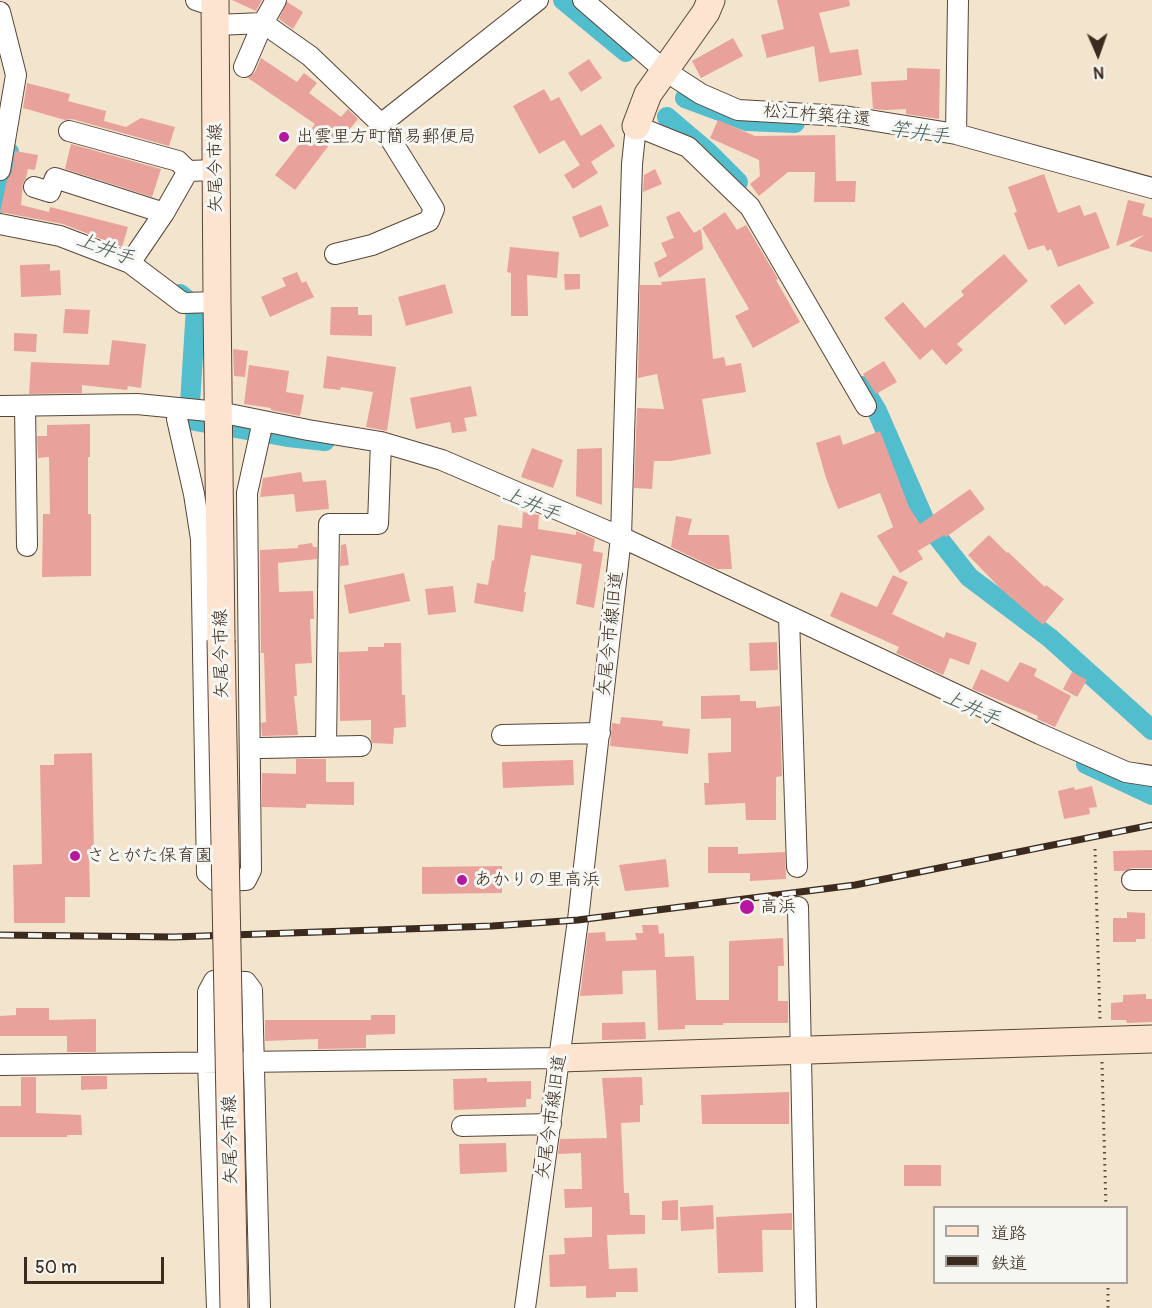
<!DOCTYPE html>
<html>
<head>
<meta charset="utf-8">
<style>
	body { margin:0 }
	#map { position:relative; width:1152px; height:1308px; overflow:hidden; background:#f3e4ce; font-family:Pangolin,"Klee One",sans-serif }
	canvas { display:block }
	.legend { position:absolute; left:933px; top:1206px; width:195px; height:78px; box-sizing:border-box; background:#f6f6f2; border:2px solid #aba49d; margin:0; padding:8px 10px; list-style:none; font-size:18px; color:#3b2a1e }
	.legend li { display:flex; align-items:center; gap:12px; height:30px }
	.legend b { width:30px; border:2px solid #aba49d }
	.north { position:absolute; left:1068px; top:24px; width:60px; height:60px; -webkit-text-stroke:4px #f6f6f2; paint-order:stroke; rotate:178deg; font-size:16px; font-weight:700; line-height:24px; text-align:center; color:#3b2a1e }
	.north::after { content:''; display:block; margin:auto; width:21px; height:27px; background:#3b2a1e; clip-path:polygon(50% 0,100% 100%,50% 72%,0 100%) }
	.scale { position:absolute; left:24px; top:1257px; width:140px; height:27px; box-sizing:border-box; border:3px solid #3b2a1e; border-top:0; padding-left:8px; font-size:18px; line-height:21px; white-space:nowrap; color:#3b2a1e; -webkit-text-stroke:4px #f6f6f2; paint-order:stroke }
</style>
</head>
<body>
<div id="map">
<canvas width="1152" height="1308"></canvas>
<ul class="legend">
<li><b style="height:8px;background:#fde4d0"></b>道路</li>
<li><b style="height:8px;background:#3b2a1e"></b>鉄道</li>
</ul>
<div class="north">N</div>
<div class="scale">50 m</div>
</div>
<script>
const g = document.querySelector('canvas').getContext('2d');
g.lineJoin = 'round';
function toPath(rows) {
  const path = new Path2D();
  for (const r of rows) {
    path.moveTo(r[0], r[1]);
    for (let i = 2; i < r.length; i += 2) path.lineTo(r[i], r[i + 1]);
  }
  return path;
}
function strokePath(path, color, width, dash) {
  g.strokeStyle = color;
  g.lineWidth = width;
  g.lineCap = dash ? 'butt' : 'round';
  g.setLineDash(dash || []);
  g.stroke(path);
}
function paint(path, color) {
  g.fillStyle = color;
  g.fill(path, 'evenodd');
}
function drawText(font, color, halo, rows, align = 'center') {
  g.font = font + ' Pangolin,"Klee One",sans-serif';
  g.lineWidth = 6;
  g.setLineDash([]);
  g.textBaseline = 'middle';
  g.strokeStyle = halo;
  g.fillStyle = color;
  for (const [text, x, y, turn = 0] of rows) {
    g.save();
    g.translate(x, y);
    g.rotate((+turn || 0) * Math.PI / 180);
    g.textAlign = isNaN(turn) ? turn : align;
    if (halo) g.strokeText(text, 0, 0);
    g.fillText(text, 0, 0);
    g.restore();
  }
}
strokePath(toPath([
	[563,0,626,52],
	[685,98,747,121,795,123],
	[667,117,708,152,738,182],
	[0,203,9,152],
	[180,294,196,307,189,420,288,437,325,441],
	[862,386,877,411,925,521,969,577,1050,638,1152,730],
	[1086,764,1152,795]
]), '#52bdcd', 20);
paint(toPath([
	[232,0,262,0,256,11],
	[777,0,849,0,850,6,819,13,830,53,858,49,862,75,819,82,814,46,767,58,761,35,784,29],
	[287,2,303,12,293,29,279,19],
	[733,38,743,56,701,78,692,61],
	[261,58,297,82,304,73,317,83,309,93,341,117,348,109,358,119,344,136,339,132,295,190,275,175,315,124,248,78,255,72],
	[589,59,602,78,581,92,568,73],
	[907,68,940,69,939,119,906,114,906,109,885,110,873,109,871,82,907,80],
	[27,83,70,94,68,101,106,111,104,121,126,127,141,118,175,127,169,146,72,119,65,120,23,108],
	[544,89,551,101,559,97,581,136,601,124,615,146,591,162,598,173,573,189,564,175,580,165,564,140,539,154,513,106],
	[718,120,755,136,835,135,836,181,856,181,855,202,814,202,815,172,788,172,759,196,750,184,760,176,759,160,710,138],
	[71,144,161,169,152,197,65,169],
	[15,151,38,155,35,170,28,169,26,178,23,183,21,205,49,212,50,207,128,227,122,247,63,224,0,212,7,180,12,172],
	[655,169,662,184,643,192,644,175],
	[1044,174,1058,213,1080,205,1084,216,1096,212,1110,248,1058,267,1051,249,1047,251,1044,245,1028,250,1014,213,1017,212,1008,187],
	[1128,200,1145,204,1142,215,1152,218,1152,252,1129,246,1144,235,1116,246],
	[601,205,609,226,580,238,572,217],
	[679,211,694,233,701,229,703,249,659,278,654,263,667,256,661,243,674,238,666,217],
	[725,212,737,230,746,225,778,279,776,280,800,322,753,348,735,316,749,309,702,228],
	[510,247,559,252,557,278,527,275,528,316,511,316,511,273,507,272],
	[1004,254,1028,281,957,344,963,350,946,365,932,349,920,360,884,318,903,302,925,328,964,295,961,291],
	[50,264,50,271,60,270,61,295,21,297,20,265],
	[297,272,302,283,306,281,314,297,270,317,261,297,286,286,282,278],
	[564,274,580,274,580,289,565,290],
	[705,278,713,359,724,357,726,366,741,363,746,392,702,399,711,454,671,461,654,461,652,489,634,488,637,408,664,409,657,374,638,378,640,285,662,285,661,282],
	[445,284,453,313,406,326,398,297],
	[1079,284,1094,303,1065,325,1050,306],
	[331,307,358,307,358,315,372,315,372,336,330,335],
	[65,309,90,310,88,334,63,333],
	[14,333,37,334,36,352,14,351],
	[112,340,146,344,141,388,128,386,127,390,82,385,82,393,29,394,31,362,109,365],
	[233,349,248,351,245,377,234,376],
	[327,356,396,367,387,431,366,427,373,392,341,387,340,390,323,388],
	[884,361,897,382,876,394,863,374],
	[249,365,289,371,286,392,304,395,300,416,271,410,271,408,244,404],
	[471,386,477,416,464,418,467,431,452,433,450,422,416,429,410,398],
	[90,424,90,457,88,457,88,514,91,514,91,576,42,577,43,514,50,514,49,457,38,458,37,436,47,436,47,425],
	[880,431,909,507,920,524,970,489,985,509,946,537,944,535,918,551,923,559,900,573,877,536,893,527,880,493,838,509,826,478,816,443,840,435,843,445],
	[532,448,563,460,553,488,521,477],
	[602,448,602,505,576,496,577,449],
	[301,472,303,482,326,480,329,509,296,512,294,494,260,497,263,478],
	[523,512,539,515,538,529,576,535,576,531,595,539,593,551,603,553,594,608,576,604,582,564,531,555,524,592,526,592,523,612,474,603,477,583,488,585,492,560,494,561,498,525,522,528],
	[676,516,692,519,688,535,729,535,732,569,717,569,671,547],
	[989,535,1007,553,1008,552,1045,587,1046,585,1064,599,1043,625,1002,590,968,555],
	[312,543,313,547,317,547,317,559,278,563,279,592,313,591,314,619,310,619,312,663,295,664,297,696,294,696,298,735,262,736,261,723,266,722,264,653,261,653,260,550,298,548,298,545],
	[346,544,349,565,340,566,341,545],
	[404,573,410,601,349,614,344,585],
	[893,575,908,582,892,614,944,638,946,632,977,643,969,665,950,658,943,675,896,653,899,647,830,616,841,592,877,607],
	[453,586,456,612,428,615,425,589],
	[777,642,778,670,750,671,749,643],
	[384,643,401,643,402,695,405,695,406,727,394,728,393,744,372,743,371,739,371,720,340,721,339,652,368,651,368,647,384,647],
	[1020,662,1037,669,1034,676,1071,696,1055,727,1037,719,1038,716,972,689,981,669,1008,682],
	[1072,672,1087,680,1077,697,1063,689],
	[740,695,740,701,756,701,756,708,780,706,782,776,776,777,776,820,746,820,745,803,705,805,704,783,709,783,708,753,731,752,731,718,701,719,701,696],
	[621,717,663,721,662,726,690,729,688,754,610,746,612,723,620,724],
	[92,753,94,852,89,852,90,897,65,897,65,923,14,923,13,865,42,864,40,765,54,765,54,754],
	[296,759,326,759,326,782,354,782,354,805,306,804,306,808,262,807,262,773,296,774],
	[573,760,574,785,503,788,502,762],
	[1092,786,1097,807,1089,808,1090,814,1064,819,1058,791,1074,787,1075,790],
	[708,847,738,847,738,854,785,852,786,879,750,881,750,873,708,873],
	[1152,850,1152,868,1132,868,1124,871,1114,871,1113,851],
	[666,859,669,887,625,891,619,865],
	[502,866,502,893,422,894,422,867],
	[1127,912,1145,913,1145,939,1136,939,1136,942,1113,942,1113,918,1127,918],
	[642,925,658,925,659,934,664,933,665,957,694,956,696,1000,729,1000,729,941,783,938,784,966,778,966,778,1001,788,1001,788,1023,723,1023,723,1025,685,1025,685,1029,658,1030,656,970,622,971,623,994,580,996,588,933,605,932,606,941,637,940,635,933,643,933],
	[1146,994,1146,999,1152,999,1152,1022,1127,1023,1126,1020,1111,1020,1111,1003,1123,1002,1123,995],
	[16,1008,49,1008,49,1020,96,1019,96,1052,67,1052,67,1036,0,1036,0,1016,16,1015],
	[371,1015,395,1015,395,1034,366,1035,366,1048,318,1049,318,1039,265,1041,265,1020,371,1020],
	[645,1022,646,1039,602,1040,602,1023],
	[81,1076,107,1076,107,1089,81,1090],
	[21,1077,36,1077,36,1113,81,1115,82,1135,67,1135,67,1137,0,1137,0,1106,21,1106],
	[642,1077,643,1105,640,1105,640,1122,621,1123,624,1193,629,1193,630,1215,645,1215,645,1234,607,1235,609,1269,637,1268,638,1292,616,1292,616,1297,586,1298,586,1286,550,1287,549,1255,565,1254,564,1238,592,1237,592,1207,565,1208,564,1189,582,1189,581,1153,558,1154,560,1139,607,1138,602,1078],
	[487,1078,487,1082,531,1081,531,1099,526,1099,526,1107,454,1110,453,1079],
	[789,1092,789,1124,702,1124,701,1095],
	[506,1143,507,1172,460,1174,459,1144],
	[904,1165,941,1165,941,1186,904,1186],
	[678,1200,678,1220,662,1220,662,1201],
	[713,1205,714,1229,681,1231,680,1207],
	[792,1213,792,1230,762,1230,763,1272,718,1273,716,1217]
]), '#e9a29b');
const street = toPath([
	[196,0,202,2,215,1],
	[583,0,664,70,701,94,738,110,844,116,956,134,1152,188],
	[0,12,16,75,0,170],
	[216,25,263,23,310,56,381,124,434,209,429,221,372,245,335,254],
	[244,67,263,23,276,0],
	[381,124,538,0],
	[69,131,178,161,188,171],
	[956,134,958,0],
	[34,187,50,192,55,178,164,213],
	[0,224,60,236,130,263,183,303,217,302],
	[130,263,164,213,188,171,216,170],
	[0,406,137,404,219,412,308,430,381,442,442,460,621,537,1040,734,1126,772,1152,776],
	[25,406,27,546],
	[177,408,177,419,194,494,201,539,207,873,216,881,246,880,251,870,247,493,263,421],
	[789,617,797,867],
	[502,735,600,733],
	[326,746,329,524,378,524,381,442],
	[261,748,361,746],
	[1132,880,1152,880],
	[798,907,806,1308],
	[0,1065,560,1058],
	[462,1126,551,1124],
	[217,1308,208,1062,208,992,214,981,246,982,252,990,260,1308],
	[525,1308,578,920,621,537,632,164,636,126,688,147,750,207,866,406]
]);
const secondary = toPath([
	[215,0,217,302,221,640],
	[636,126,648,94,706,12,711,0],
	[560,1058,1152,1039]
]);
strokePath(street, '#574638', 22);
strokePath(secondary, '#574638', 29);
strokePath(toPath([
	[1095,849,1100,1020],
	[1102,1062,1106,1208],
	[1108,1282,1108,1308]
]), '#574638', 3, [1.5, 4.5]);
strokePath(street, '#fff', 20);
strokePath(secondary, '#fde4d0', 27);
const rail = toPath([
	[0,935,174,937,492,926,578,920,855,885,1152,825]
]);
strokePath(rail, '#3b2a1e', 7);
strokePath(rail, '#f6f6f2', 4.5, [14]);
const secondaryBridge = toPath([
	[221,640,234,1308]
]);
strokePath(secondaryBridge, '#574638', 29, []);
strokePath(secondaryBridge, '#fde4d0', 27);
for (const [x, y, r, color] of [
	[284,137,6,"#b5179e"],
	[75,856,6,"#b5179e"],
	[462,880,6,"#b5179e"],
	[747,907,8,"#b5179e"]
]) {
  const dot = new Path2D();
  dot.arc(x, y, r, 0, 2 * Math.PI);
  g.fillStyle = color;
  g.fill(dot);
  strokePath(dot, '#f6f6f2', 2);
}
drawText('18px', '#3b2a1e', '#f6f6f2', [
	["松江杵築往還",817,116,5],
	["矢尾今市線",216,168,-90],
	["矢尾今市線旧道",611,634,-84],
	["矢尾今市線",222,654,-91],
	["矢尾今市線旧道",552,1117,-82],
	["矢尾今市線",231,1140,-91]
]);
drawText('18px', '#3b2a1e', '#f6f6f2', [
	["出雲里方町簡易郵便局",296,137],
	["さとがた保育園",87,856],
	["あかりの里高浜",474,880],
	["高浜",760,907]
], 'left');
drawText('italic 20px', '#435d5b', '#f6f6f2', [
	["竿井手",919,134,8],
	["上井手",105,250,21],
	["上井手",531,505,23],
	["上井手",971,709,25]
]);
</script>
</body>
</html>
